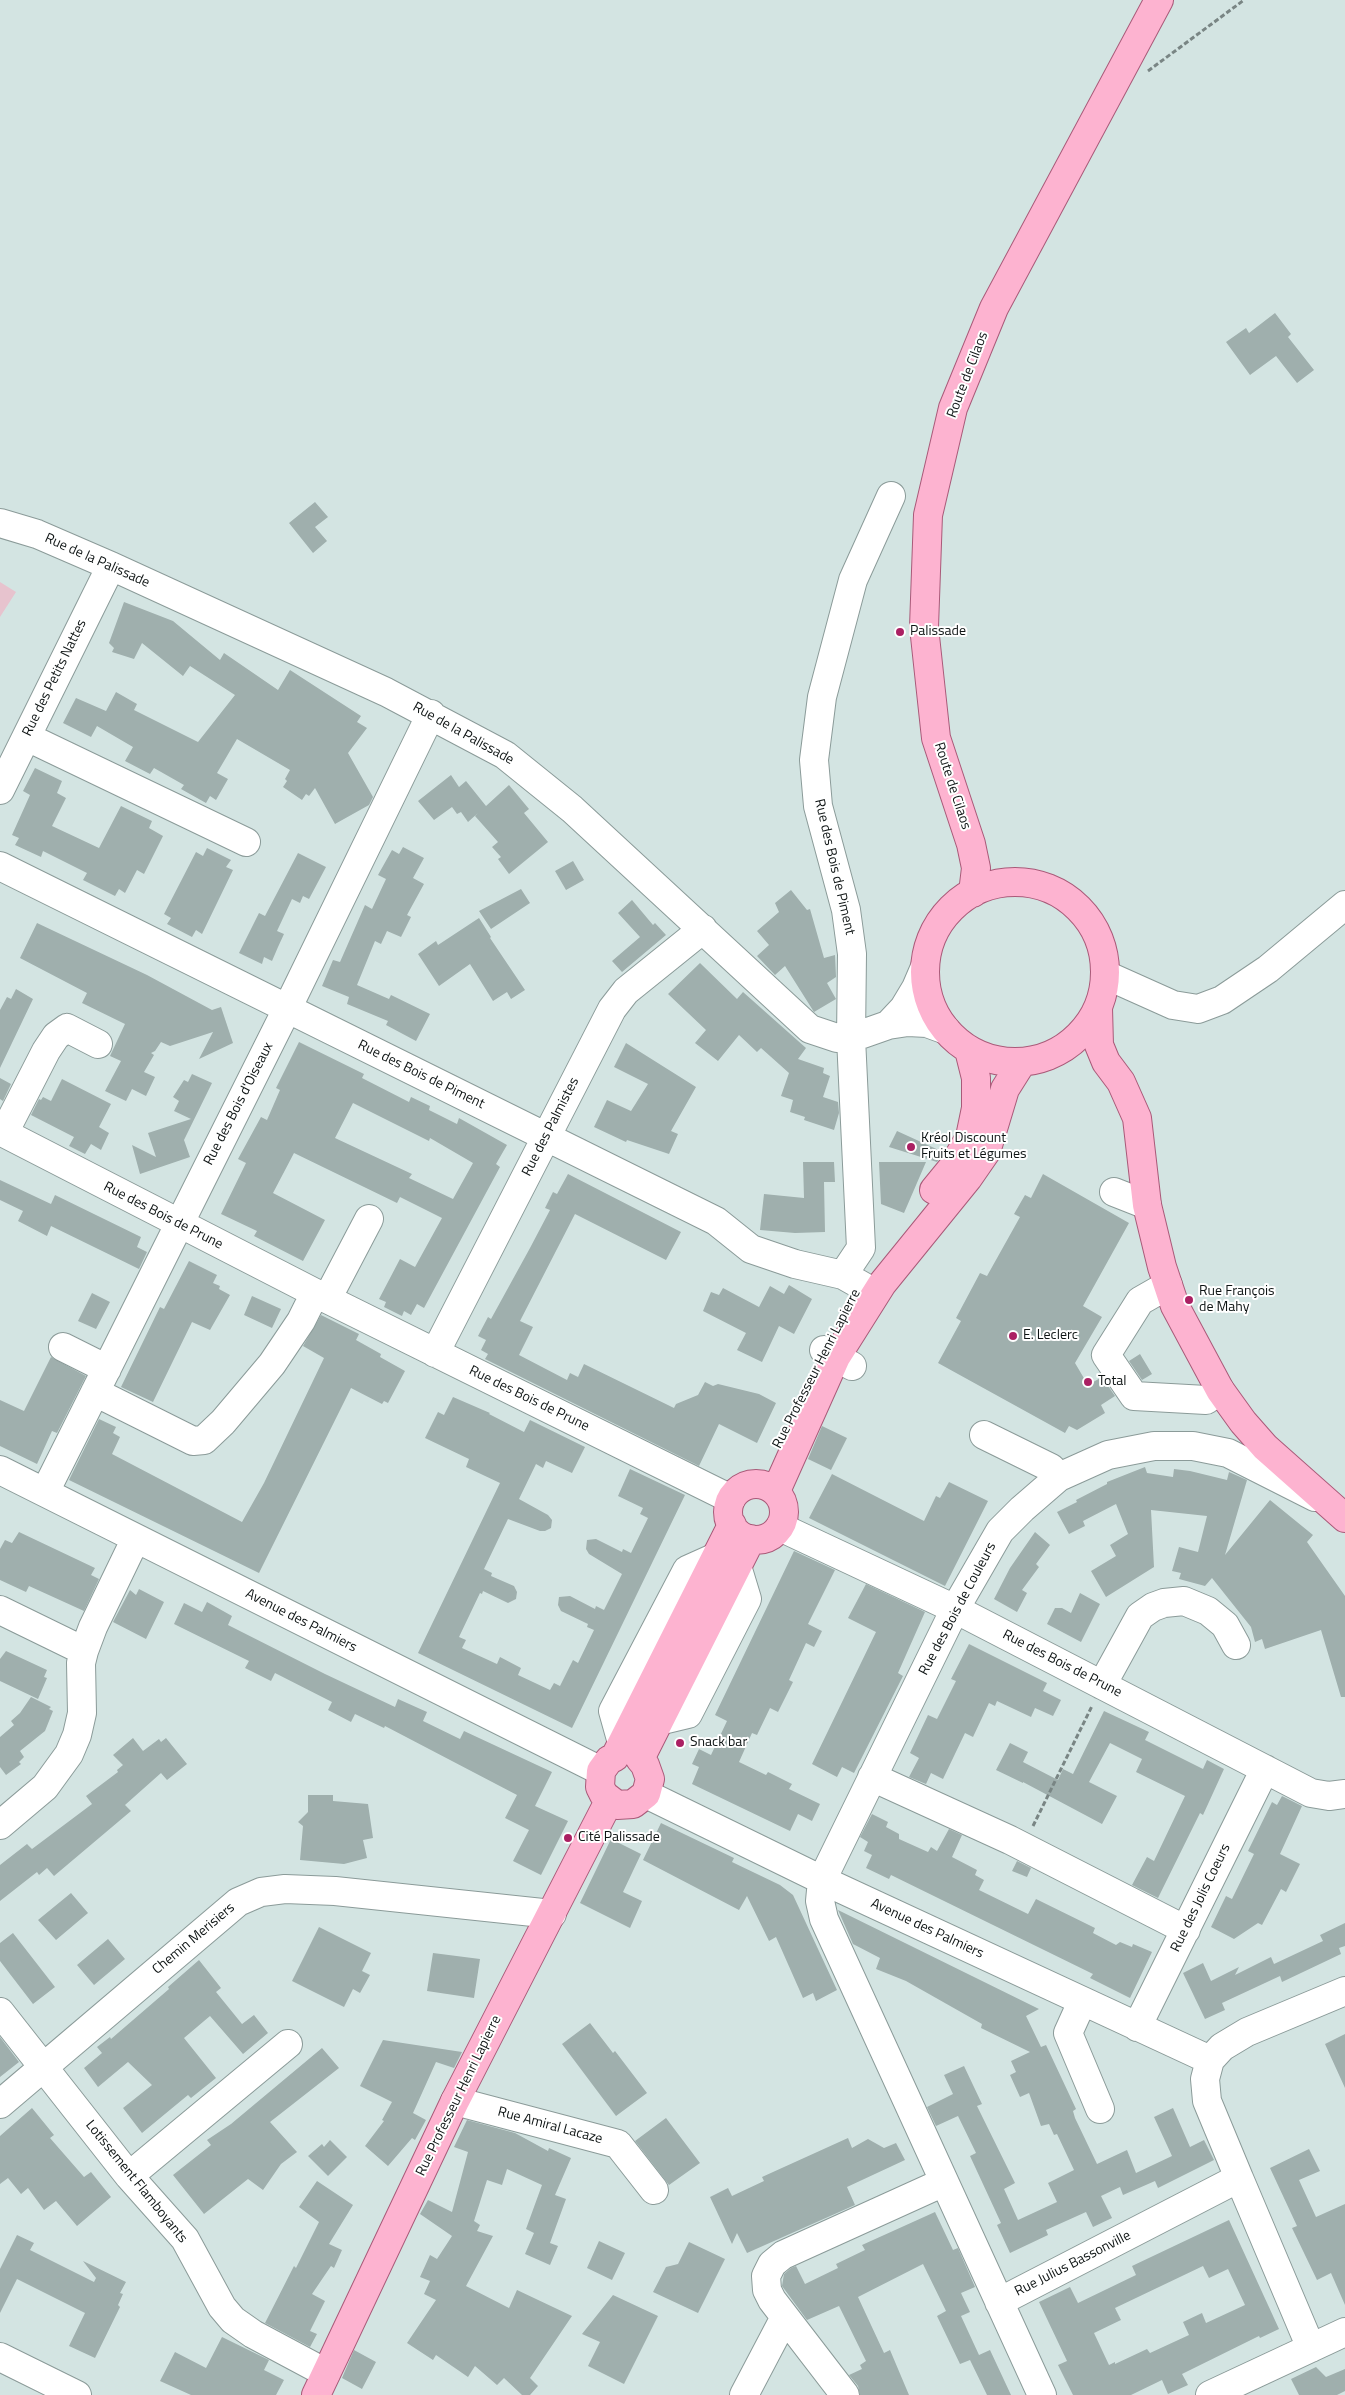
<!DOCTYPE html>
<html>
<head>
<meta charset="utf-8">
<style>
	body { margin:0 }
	canvas { display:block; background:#d3e4e2 }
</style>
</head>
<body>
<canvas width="1345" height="2395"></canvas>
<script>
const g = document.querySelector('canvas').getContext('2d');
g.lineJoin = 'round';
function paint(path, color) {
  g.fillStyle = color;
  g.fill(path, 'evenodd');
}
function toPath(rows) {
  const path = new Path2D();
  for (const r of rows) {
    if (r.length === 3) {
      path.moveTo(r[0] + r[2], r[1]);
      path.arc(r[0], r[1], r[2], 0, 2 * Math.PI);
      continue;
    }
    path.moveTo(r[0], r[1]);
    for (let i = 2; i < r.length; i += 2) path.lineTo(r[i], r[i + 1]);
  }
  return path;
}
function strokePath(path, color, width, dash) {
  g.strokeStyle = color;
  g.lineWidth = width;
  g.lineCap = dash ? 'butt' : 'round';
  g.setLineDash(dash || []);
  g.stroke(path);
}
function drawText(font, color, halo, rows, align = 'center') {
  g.font = font + ' "Titillium Web",sans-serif';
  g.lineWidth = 4;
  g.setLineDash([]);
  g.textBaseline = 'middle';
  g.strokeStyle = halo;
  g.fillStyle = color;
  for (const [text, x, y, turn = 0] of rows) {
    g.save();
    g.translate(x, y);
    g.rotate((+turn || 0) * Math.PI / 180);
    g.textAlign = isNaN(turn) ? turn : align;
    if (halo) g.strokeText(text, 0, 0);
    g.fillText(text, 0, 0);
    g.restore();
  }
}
paint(toPath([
	[0,582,16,592,0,617]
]), '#e7c3ce');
paint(toPath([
	[1275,313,1291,334,1288,337,1314,370,1297,383,1276,356,1250,375,1226,342,1246,328,1249,333],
	[315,502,328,517,315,527,327,541,313,553,289,523],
	[124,602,173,621,220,660,224,653,278,690,290,670,361,716,357,722,367,728,348,753,373,797,369,805,335,824,315,788,309,796,306,794,302,800,283,787,287,781,285,779,290,770,237,739,217,773,228,779,216,800,210,796,206,803,181,789,184,785,154,768,150,774,125,761,133,747,97,726,91,737,63,723,76,698,106,711,116,692,137,704,134,710,198,742,235,695,190,666,183,676,142,643,134,659,112,652,114,648,109,643],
	[35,768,62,781,57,793,66,798,52,826,99,848,121,806,152,821,149,828,163,836,144,874,137,870,125,893,119,889,115,896,83,880,87,873,43,851,41,857,15,845,19,838,12,835,30,795,23,791],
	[451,775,459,787,466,781,486,806,509,785,529,809,524,813,548,842,509,874,498,859,501,857,492,847,498,842,475,816,478,813,468,822,461,812,457,814,452,807,434,820,418,801],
	[403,847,424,858,413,878,424,884,407,915,411,917,401,937,387,931,381,944,375,941,357,985,389,999,391,995,430,1014,416,1041,386,1025,388,1021,347,1004,349,997,322,986,333,960,340,962,365,905,372,909,386,879,378,875,392,850,399,854],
	[207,848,231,860,226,867,233,870,202,934,196,930,192,937,167,924,171,918,164,914,196,852,203,856],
	[298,853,326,867,309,899,303,896,300,903,292,899,277,931,284,934,278,947,272,961,264,957,262,964,239,953,259,913,265,916],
	[573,861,584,880,566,890,555,871],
	[521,889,530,903,491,929,479,911],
	[791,890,807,910,810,909,824,958,835,955,836,977,827,983,836,999,814,1012,785,966,775,975,757,956,769,945,757,931,779,912,775,903],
	[632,900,653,925,655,923,666,935,622,972,612,961,640,937,618,913],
	[479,918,491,937,490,938,525,990,511,999,507,992,493,1001,470,964,439,986,418,954,436,941,438,945],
	[37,923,147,975,212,1010,221,1007,233,1043,199,1059,213,1032,170,1046,161,1042,155,1051,151,1053,154,1055,144,1072,155,1077,146,1096,132,1089,126,1101,105,1091,121,1061,110,1056,125,1024,82,1003,87,993,20,958],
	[700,963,737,999,743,992,806,1048,798,1059,824,1068,823,1073,830,1076,823,1097,838,1102,839,1113,834,1130,804,1120,805,1117,790,1112,793,1100,781,1096,789,1073,761,1048,757,1052,739,1035,718,1061,695,1043,706,1030,668,994],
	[16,989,33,999,0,1068,0,1010,7,997,11,999],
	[299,1042,364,1074,362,1078,409,1102,411,1097,430,1106,429,1110,457,1124,459,1118,507,1145,496,1164,500,1167,424,1308,417,1304,411,1315,404,1311,402,1316,384,1307,386,1302,379,1299,400,1259,415,1267,442,1218,400,1197,397,1203,294,1153,273,1193,325,1220,303,1261,254,1236,257,1231,221,1214,246,1163,238,1159,261,1117,267,1120,280,1090,276,1088],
	[353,1103,429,1141,430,1138,473,1163,453,1199,409,1178,412,1174,335,1138],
	[626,1043,696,1087,671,1131,678,1134,669,1154,627,1140,626,1142,594,1127,607,1100,631,1111,648,1084,614,1067],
	[192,1074,212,1083,184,1140,190,1157,140,1174,132,1145,156,1157,148,1133,191,1119,174,1111,179,1101,173,1097,184,1080,188,1082],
	[0,1078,11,1084,3,1101,0,1099],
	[62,1079,111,1104,99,1127,109,1133,101,1150,91,1144,85,1154,69,1146,74,1137,31,1115,39,1099,41,1100,43,1097,51,1101],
	[897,1131,943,1152,937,1162,889,1147],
	[803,1162,834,1162,835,1182,824,1182,825,1232,795,1233,760,1230,764,1194,804,1198],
	[879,1162,926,1162,904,1213,881,1204],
	[568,1174,681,1232,666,1260,575,1214,520,1321,533,1327,519,1355,567,1380,570,1373,578,1377,584,1364,674,1408,676,1404,698,1395,705,1382,713,1386,718,1384,759,1394,776,1403,757,1443,719,1424,699,1466,485,1359,488,1354,481,1350,486,1340,478,1336,488,1317,491,1319,530,1248,550,1210,545,1208,553,1192,557,1194],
	[1043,1174,1129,1223,1083,1306,1102,1317,1075,1363,1088,1385,1102,1377,1115,1396,1101,1405,1105,1413,1077,1430,1069,1426,1065,1433,938,1363,961,1321,956,1318,980,1273,987,1276,1020,1217,1014,1214,1025,1195,1031,1198],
	[0,1180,51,1204,55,1195,141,1237,137,1247,147,1252,139,1269,51,1226,47,1236,18,1221,23,1211,0,1200],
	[189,1261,217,1275,213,1283,220,1286,219,1289,230,1295,210,1330,192,1322,153,1402,121,1387,160,1307,164,1309],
	[789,1285,812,1299,794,1334,779,1326,762,1362,737,1350,746,1333,703,1311,711,1292,719,1295,723,1288,759,1307,770,1286,784,1294],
	[92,1293,110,1302,96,1329,78,1321],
	[252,1296,281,1309,272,1328,244,1315],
	[321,1315,359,1334,356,1340,381,1354,380,1357,405,1371,388,1403,384,1401,382,1404,351,1388,259,1573,69,1480,99,1419,116,1427,113,1433,120,1437,112,1454,242,1522,264,1483,324,1358,303,1346],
	[1140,1354,1152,1374,1142,1380,1129,1361],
	[51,1357,86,1376,57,1433,52,1431,37,1464,0,1446,0,1400,24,1411],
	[453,1397,490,1413,489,1414,524,1432,530,1420,585,1447,572,1473,546,1461,543,1468,536,1464,519,1499,548,1515,552,1520,551,1528,545,1531,540,1531,508,1519,484,1569,492,1573,491,1576,514,1586,517,1592,516,1599,508,1603,483,1591,482,1594,480,1593,459,1637,466,1640,462,1648,497,1664,500,1657,521,1668,518,1675,550,1690,554,1683,560,1686,573,1660,578,1663,594,1630,587,1627,588,1624,561,1611,558,1605,559,1597,570,1596,595,1609,596,1606,604,1610,622,1574,589,1554,586,1549,587,1540,596,1539,622,1552,623,1549,631,1553,648,1518,640,1514,643,1508,618,1496,630,1469,685,1495,572,1728,418,1653,500,1483,466,1467,469,1459,425,1438,438,1412,444,1415],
	[822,1426,847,1438,831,1470,808,1459],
	[1145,1467,1147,1473,1173,1477,1174,1469,1190,1471,1227,1480,1229,1472,1247,1480,1225,1555,1270,1500,1313,1535,1307,1542,1345,1596,1345,1697,1341,1697,1321,1630,1265,1649,1262,1639,1255,1642,1251,1627,1212,1578,1205,1586,1179,1579,1181,1573,1172,1571,1179,1547,1198,1552,1207,1516,1151,1510,1154,1567,1106,1597,1091,1571,1116,1556,1110,1545,1128,1534,1116,1504,1083,1521,1085,1526,1069,1534,1057,1512,1077,1502,1076,1500,1107,1484,1107,1482],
	[832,1474,924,1521,936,1496,940,1498,949,1482,988,1501,945,1586,809,1518],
	[19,1532,95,1568,91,1575,99,1579,84,1611,29,1586,26,1592,0,1580,0,1549,5,1540,12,1543],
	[1035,1532,1050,1545,1036,1564,1039,1567,1022,1590,1027,1593,1017,1612,994,1599,1010,1568],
	[794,1551,835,1570,808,1624,822,1631,814,1647,806,1643,789,1680,793,1682,778,1712,770,1708,757,1735,752,1733,739,1762,766,1775,768,1772,792,1784,789,1789,820,1804,812,1821,798,1814,790,1831,692,1784,699,1767,692,1764,699,1749,711,1755,727,1721,715,1715],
	[866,1584,925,1612,898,1673,903,1676,854,1773,842,1767,837,1777,812,1764,876,1632,848,1618],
	[139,1589,164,1602,146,1639,113,1622,130,1590,136,1595],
	[1080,1593,1100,1604,1081,1642,1047,1624,1055,1608,1062,1608,1071,1613],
	[207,1602,232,1616,228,1625,325,1674,395,1707,398,1699,427,1712,423,1721,460,1739,464,1731,552,1772,535,1806,568,1821,541,1875,513,1861,529,1830,505,1818,517,1795,385,1726,384,1728,355,1714,351,1722,328,1710,332,1702,275,1673,271,1681,245,1668,249,1661,174,1624,184,1603,202,1612],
	[969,1644,1047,1683,1043,1691,1061,1700,1053,1716,1035,1708,1031,1717,997,1701,995,1706,989,1703,973,1737,965,1733,943,1779,931,1773,926,1784,909,1777,919,1758,910,1753,928,1715,937,1719,956,1681,951,1679],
	[6,1651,47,1670,44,1677,47,1678,38,1699,0,1681,0,1659],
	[31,1697,51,1707,49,1709,53,1711,45,1731,20,1751,24,1757,19,1762,21,1764,6,1775,0,1767,0,1737,14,1725,11,1721,20,1713],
	[1104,1711,1149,1732,1145,1740,1203,1769,1207,1760,1224,1769,1203,1815,1200,1813,1158,1898,1132,1885,1147,1857,1154,1861,1185,1796,1136,1772,1142,1759,1110,1743,1089,1782,1117,1796,1102,1824,1023,1782,1023,1783,996,1770,1010,1743,1028,1752,1023,1762,1058,1780,1063,1769,1073,1774],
	[133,1738,143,1751,159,1739,161,1742,166,1738,187,1764,167,1780,161,1773,125,1805,131,1811,54,1876,47,1868,39,1875,37,1872,0,1901,0,1865,27,1844,32,1849,92,1804,86,1796,118,1772,117,1770,123,1765,113,1755],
	[308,1795,333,1795,333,1801,368,1804,373,1838,363,1840,367,1858,344,1864,300,1860,303,1826,298,1822,308,1812],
	[1282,1796,1302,1806,1280,1854,1300,1864,1286,1892,1281,1889,1262,1925,1258,1923,1234,1939,1211,1927,1226,1896,1232,1899,1254,1854,1248,1851,1272,1802,1277,1805],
	[872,1814,888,1822,886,1827,899,1834,899,1839,928,1852,931,1847,937,1851,949,1829,962,1835,952,1857,977,1870,975,1875,984,1880,979,1890,1028,1914,1036,1899,1095,1928,1093,1933,1116,1945,1120,1942,1132,1947,1133,1944,1152,1952,1130,1998,1090,1978,1093,1974,891,1875,889,1879,866,1868,872,1855,864,1851,868,1842,860,1837],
	[661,1823,734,1858,732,1862,780,1885,793,1895,837,1990,816,2001,813,1993,803,1998,776,1937,769,1941,747,1896,739,1910,643,1860],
	[611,1839,641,1854,623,1892,642,1901,630,1928,580,1903],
	[1017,1861,1031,1868,1027,1877,1012,1871],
	[71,1893,88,1913,56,1940,38,1920],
	[838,1910,1039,2009,1026,2016,1041,2047,1046,2045,1069,2094,1076,2109,1073,2111,1075,2118,1097,2164,1127,2150,1136,2173,1172,2156,1154,2117,1173,2108,1190,2147,1204,2140,1214,2160,1158,2188,1155,2181,1123,2195,1120,2187,1101,2196,1112,2218,1093,2227,1086,2212,1046,2230,1048,2235,1010,2253,997,2225,1001,2223,970,2156,976,2153,958,2116,936,2126,927,2107,953,2094,944,2075,964,2066,982,2104,977,2106,1015,2183,1004,2189,1018,2220,1057,2202,1048,2183,1074,2170,1057,2134,1054,2135,1049,2124,1041,2126,1029,2093,1020,2097,1010,2075,1016,2072,1011,2061,1030,2052,981,2028,982,2024,906,1981,876,1969,880,1958,853,1944],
	[1345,1923,1345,1946,1339,1948,1341,1954,1282,1982,1280,1976,1222,2003,1225,2010,1205,2019,1183,1973,1203,1963,1211,1981,1239,1967,1235,1975,1271,1957,1274,1964,1323,1941,1320,1935],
	[319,1927,371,1953,362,1971,370,1975,360,1993,353,1989,344,2007,292,1981],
	[13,1933,55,1987,33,2004,0,1961,0,1943],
	[108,1939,125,1959,94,1985,77,1965],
	[433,1953,480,1959,474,1998,427,1991],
	[199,1960,221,1988,216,1992,242,2024,254,2015,268,2033,243,2054,210,2016,184,2038,216,2078,191,2098,188,2095,142,2133,123,2108,152,2085,128,2062,98,2087,84,2068,102,2053,97,2047,110,2037,111,2039,169,1989,168,1987],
	[590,2023,613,2053,615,2051,647,2093,616,2116,562,2044],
	[1345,2034,1345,2088,1325,2044],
	[0,2037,19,2062,0,2077],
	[383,2040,462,2052,454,2068,436,2062,413,2113,426,2120,415,2140,412,2138,388,2166,365,2146,384,2121,382,2120,392,2102,360,2086],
	[322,2048,339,2068,270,2122,297,2152,281,2164,263,2190,248,2179,204,2214,173,2175,211,2145,207,2140,231,2124],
	[32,2108,54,2135,50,2138,84,2177,91,2172,111,2197,77,2226,56,2201,44,2210,28,2188,21,2194,8,2178,0,2184,0,2136],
	[666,2118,700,2163,669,2185,635,2141],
	[467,2120,515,2133,548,2151,549,2148,571,2158,555,2195,566,2199,550,2243,558,2246,550,2265,525,2254,534,2233,526,2229,542,2185,507,2169,502,2185,487,2180,474,2221,480,2225,477,2231,493,2236,466,2286,509,2308,517,2290,572,2316,530,2378,538,2386,530,2395,522,2395,504,2378,497,2385,475,2366,468,2377,436,2355,433,2360,407,2343,436,2300,424,2294,430,2281,420,2277,430,2255,437,2259,452,2236,420,2214,428,2200,452,2212,468,2152,454,2147],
	[848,2138,852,2148,868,2139,884,2148,896,2143,905,2160,847,2187,855,2205,747,2253,737,2233,732,2244,710,2197,728,2188,732,2196,764,2181,762,2177],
	[330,2140,347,2157,328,2176,308,2156,322,2144,324,2147],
	[1309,2149,1320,2171,1299,2180,1316,2217,1345,2204,1345,2305,1331,2273,1317,2280,1292,2228,1297,2226,1270,2168],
	[317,2181,353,2205,329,2244,342,2250,334,2268,331,2266,312,2294,325,2301,310,2331,317,2334,310,2347,265,2323,294,2266,296,2268,319,2222,299,2207],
	[935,2212,953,2250,958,2248,975,2287,961,2293,970,2312,961,2316,979,2355,990,2350,1011,2395,987,2395,970,2360,960,2364,937,2316,946,2311,923,2264,858,2297,884,2353,890,2350,909,2395,860,2395,858,2386,849,2375,862,2369,860,2365,866,2361,839,2306,807,2320,782,2286,784,2274,791,2268,796,2266,805,2284,838,2268,836,2264,865,2250,862,2245],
	[1229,2220,1279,2329,1260,2338,1259,2336,1182,2374,1188,2385,1168,2394,1162,2380,1131,2395,1073,2395,1058,2365,1067,2361,1039,2302,1070,2287,1078,2303,1136,2275,1132,2266],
	[1203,2266,1209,2278,1228,2269,1245,2305,1206,2323,1202,2313,1183,2322,1189,2335,1150,2353,1147,2349,1115,2364,1115,2362,1109,2365,1094,2333,1121,2320,1115,2308],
	[17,2235,34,2243,30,2250,94,2282,96,2278,83,2261,126,2282,120,2293,123,2294,118,2305,120,2307,95,2358,69,2346,85,2313,17,2279,0,2313,0,2269],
	[599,2241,625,2253,612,2280,587,2268],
	[689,2242,725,2259,698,2313,653,2292,666,2267,678,2264],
	[613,2295,658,2316,624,2384,588,2366,600,2342,582,2334],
	[222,2337,269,2360,264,2370,284,2380,276,2395,191,2395,160,2381,175,2352,206,2368],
	[354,2350,376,2362,362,2389,342,2378],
	[1316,2367,1326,2377,1345,2369,1345,2391,1337,2395,1299,2395,1291,2379]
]), '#9fafad');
const minor = toPath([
	[0,523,37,534,111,566,386,692,505,755,572,809,810,1029,837,1038,851,1038,888,1025,908,1022,927,1023,946,1030],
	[27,737,246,842],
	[0,790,111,566],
	[0,866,716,1221,751,1249,795,1264,843,1275,875,1293],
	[1106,975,1173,1005,1198,1009,1222,1000,1268,969,1345,905],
	[888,1025,904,1008,916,988,925,967],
	[0,1131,327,1299,731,1499],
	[4,1133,46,1051,56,1036,67,1028,98,1044],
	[1114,1192,1147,1205],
	[843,1275,861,1248,851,1038,852,954,846,910,818,806,814,760,822,697,853,580,891,496],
	[1168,1285,1140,1301,1106,1355,1134,1396,1206,1400,1220,1390],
	[327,1299,369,1219],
	[63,1347,107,1369],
	[824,1350,852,1366],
	[435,1353,612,1009,626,991,703,929],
	[95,1392,193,1441,204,1440,223,1422,272,1364,301,1321,315,1293],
	[984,1435,1051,1468,1059,1477],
	[0,1470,601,1771],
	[45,1492,287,1009,431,714],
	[780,1527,955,1609,1311,1793,1329,1796,1345,1794],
	[0,1610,84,1651],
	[1102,1685,1140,1616,1153,1607,1164,1603,1184,1601,1208,1611,1225,1625,1236,1645],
	[659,1721,688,1714,747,1599,737,1566],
	[622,1743,613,1711,687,1570,716,1557],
	[872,1777,1010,1840,1186,1930],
	[646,1794,822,1880,1210,2060],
	[0,1825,45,1787,69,1754,77,1735,82,1713,81,1663,84,1651,93,1627,136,1538],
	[1082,2002,1068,2033,1100,2109],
	[0,2012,129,2176,185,2239,222,2307,233,2320,253,2334,326,2373],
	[1137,2027,1265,1769],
	[455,2101,618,2144,654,2190],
	[0,2104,238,1902,261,1892,285,1889,335,1891,552,1914],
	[129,2176,288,2044],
	[1239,2178,1311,2348],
	[999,2302,1239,2178,1207,2101,1205,2079,1210,2060,1222,2047,1247,2032,1345,1991],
	[0,2357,77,2395],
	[744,2395,785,2317],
	[845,2395,772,2300,767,2290,766,2276,772,2264,783,2255,944,2182],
	[1042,2395,824,1919,820,1901,822,1880,955,1609,1000,1531,1022,1509,1059,1477,1108,1455,1154,1446,1193,1446,1228,1453,1315,1497],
	[1210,2395,1345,2332]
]);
const major = toPath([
	[1015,972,90],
	[973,893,976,868,971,844,936,738,924,627,928,515,953,408,994,308,1159,0],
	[1098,1008,1099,1045,1106,1062,1121,1082,1137,1118,1147,1205,1162,1267,1175,1306,1220,1390,1243,1422,1265,1447,1345,1518],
	[934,1190,952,1168,970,1137,976,1108,976,1078,969,1050],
	[756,1512,28],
	[776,1491,836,1357,882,1284,968,1178,986,1152,1005,1089,1022,1062],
	[732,1525,615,1757,609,1760,601,1771,600,1787,604,1795,617,1805,633,1804,646,1794,650,1779,645,1765,640,1759,751,1539],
	[316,2395,455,2101,609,1801]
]);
strokePath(minor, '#8b9b99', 30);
strokePath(major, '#a95a79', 30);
strokePath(toPath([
	[1148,71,1244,0],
	[1033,1826,1092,1706]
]), '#798584', 3, [5, 2.5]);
strokePath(minor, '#fff', 28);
strokePath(major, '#fdb3d0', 28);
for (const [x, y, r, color] of [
	[900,632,5,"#ab2063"],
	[911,1147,5,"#ab2063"],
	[1189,1300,5,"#ab2063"],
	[1013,1336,5,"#ab2063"],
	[1088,1382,5,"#ab2063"],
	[680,1743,5,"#ab2063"],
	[568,1838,5,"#ab2063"]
]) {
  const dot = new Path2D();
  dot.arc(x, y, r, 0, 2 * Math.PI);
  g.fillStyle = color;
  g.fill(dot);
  strokePath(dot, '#fff', 2);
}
drawText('14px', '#0e1414', '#fff', [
	["Route de Cilaos",968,375,-69],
	["Rue de la Palissade",97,561,24],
	["Rue des Petits Nattes",55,678,-64],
	["Rue de la Palissade",463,734,29],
	["Route de Cilaos",952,786,72],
	["Rue des Bois de Piment",834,867,77],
	["Rue des Bois de Piment",421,1075,26],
	["Rue des Bois d'Oiseaux",239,1104,-63],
	["Rue des Palmistes",551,1127,-63],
	["Rue des Bois de Prune",163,1216,27],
	["Rue Professeur Henri Lapierre",817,1369,-63],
	["Rue des Bois de Prune",529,1399,26],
	["Rue des Bois de Couleurs",958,1609,-62],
	["Avenue des Palmiers",301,1621,27],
	["Rue des Bois de Prune",1062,1664,27],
	["Rue des Jolis Coeurs",1201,1898,-64],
	["Avenue des Palmiers",927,1929,25],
	["Chemin Merisiers",194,1939,-40],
	["Rue Professeur Henri Lapierre",459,2096,-64],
	["Rue Amiral Lacaze",550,2126,15],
	["Lotissement Flamboyants",136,2182,51],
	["Rue Julius Bassonville",1073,2264,-27]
]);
drawText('14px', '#0e1414', '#fff', [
	["Palissade",910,632],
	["Kréol Discount",921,1139],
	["Fruits et Légumes",921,1155],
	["Rue François",1199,1292],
	["de Mahy",1199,1308],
	["E. Leclerc",1023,1336],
	["Total",1098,1382],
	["Snack bar",690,1743],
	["Cité Palissade",578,1838]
], 'left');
</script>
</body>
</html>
